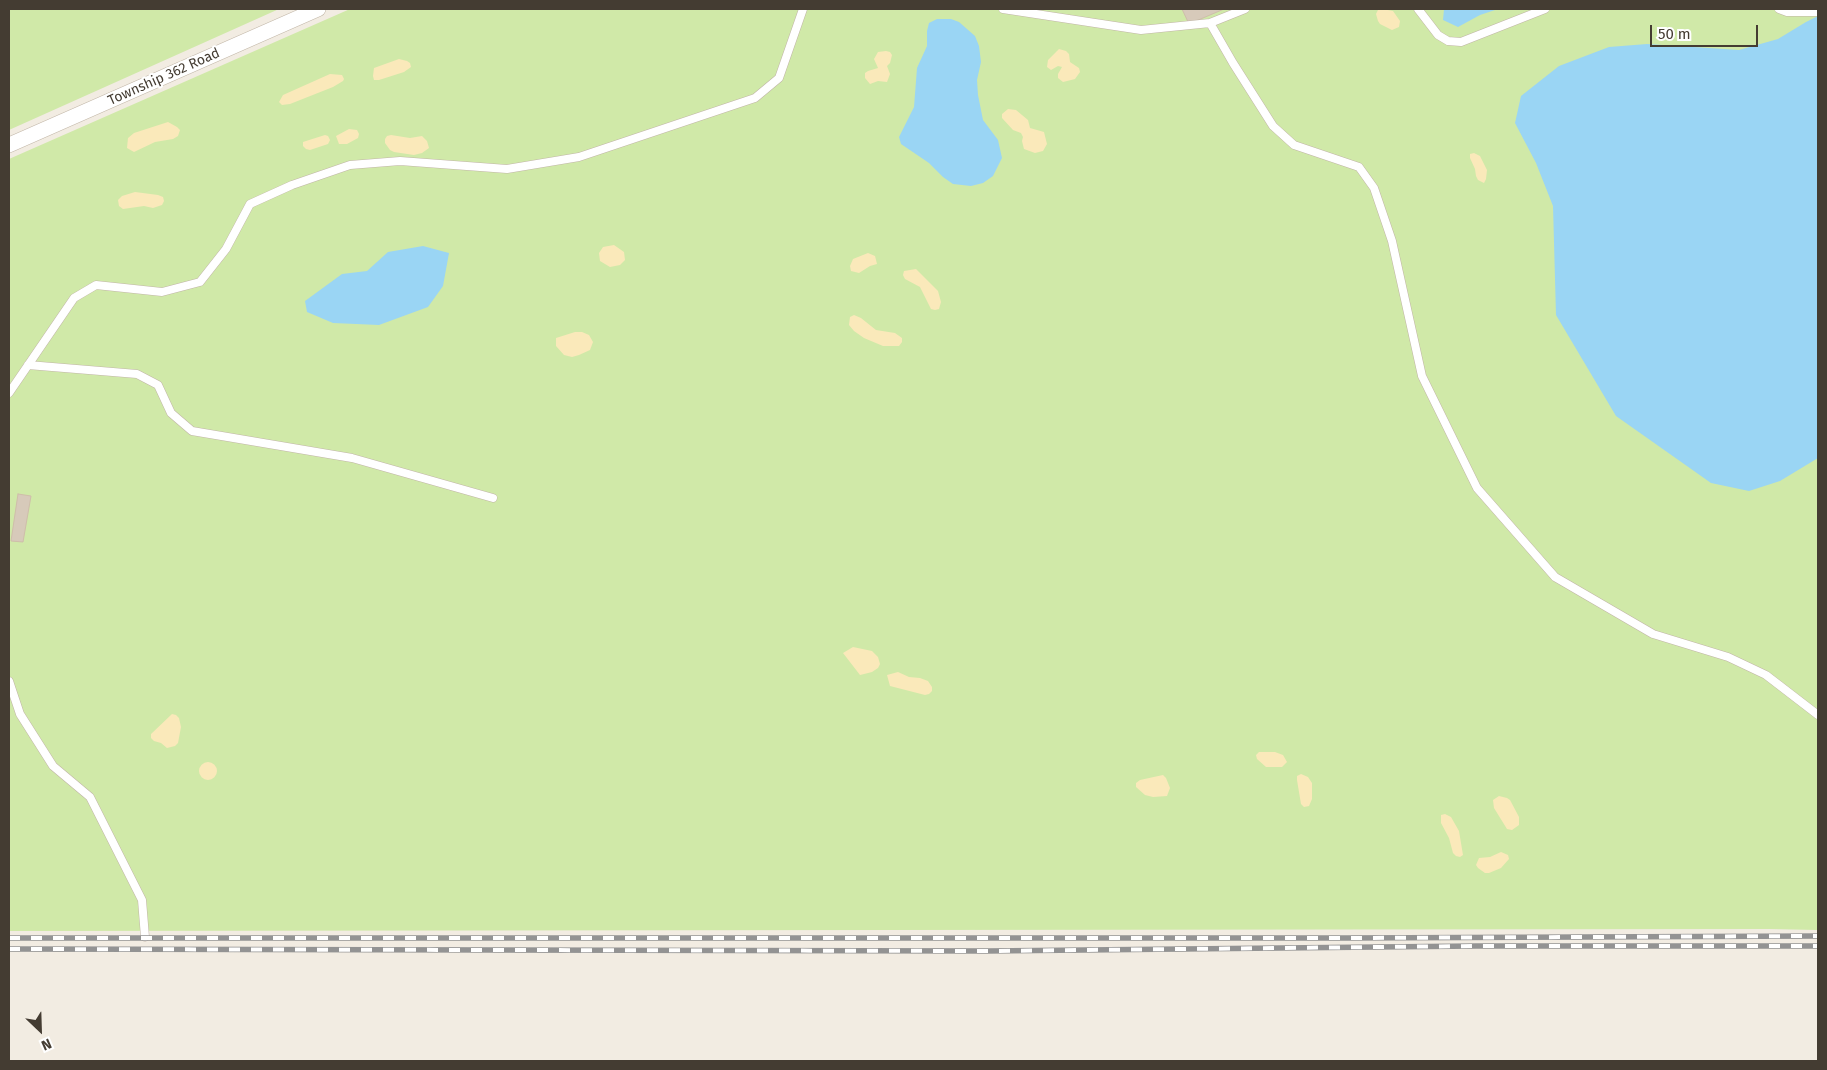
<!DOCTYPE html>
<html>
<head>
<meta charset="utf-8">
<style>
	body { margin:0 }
	#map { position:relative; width:1827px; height:1070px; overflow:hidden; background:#f2ece2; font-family:"Fira Sans",sans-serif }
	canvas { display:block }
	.frame { position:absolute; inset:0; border:10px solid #443c32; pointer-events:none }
	.north { position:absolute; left:15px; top:1005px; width:50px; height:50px; -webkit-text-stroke:4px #fff; paint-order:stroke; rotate:156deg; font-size:14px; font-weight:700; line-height:20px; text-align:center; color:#443c32 }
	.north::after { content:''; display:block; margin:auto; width:18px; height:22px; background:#443c32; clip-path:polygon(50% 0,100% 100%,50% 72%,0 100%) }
	.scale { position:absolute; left:1650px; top:25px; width:108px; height:22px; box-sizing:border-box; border:2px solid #443c32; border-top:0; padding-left:6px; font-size:15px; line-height:18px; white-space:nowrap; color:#443c32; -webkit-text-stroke:4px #fff; paint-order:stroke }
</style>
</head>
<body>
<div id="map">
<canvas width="1827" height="1070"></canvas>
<div class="frame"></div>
<div class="north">N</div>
<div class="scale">50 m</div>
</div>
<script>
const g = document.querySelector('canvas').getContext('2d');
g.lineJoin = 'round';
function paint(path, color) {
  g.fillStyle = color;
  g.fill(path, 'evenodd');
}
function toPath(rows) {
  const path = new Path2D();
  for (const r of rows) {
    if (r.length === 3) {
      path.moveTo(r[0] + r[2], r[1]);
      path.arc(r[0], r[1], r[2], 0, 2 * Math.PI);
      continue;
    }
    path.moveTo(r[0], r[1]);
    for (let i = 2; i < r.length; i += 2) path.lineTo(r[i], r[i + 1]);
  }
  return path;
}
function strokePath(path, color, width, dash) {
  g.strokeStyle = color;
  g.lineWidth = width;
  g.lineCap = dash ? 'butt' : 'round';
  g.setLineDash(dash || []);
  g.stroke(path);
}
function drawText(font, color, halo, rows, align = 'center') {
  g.font = font + ' "Fira Sans",sans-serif';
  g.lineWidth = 4;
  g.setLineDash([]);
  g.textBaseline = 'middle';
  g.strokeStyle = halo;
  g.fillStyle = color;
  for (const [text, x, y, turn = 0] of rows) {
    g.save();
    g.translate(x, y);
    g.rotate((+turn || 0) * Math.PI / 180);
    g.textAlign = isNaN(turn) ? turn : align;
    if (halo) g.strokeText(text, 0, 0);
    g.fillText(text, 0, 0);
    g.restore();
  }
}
paint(toPath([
	[9,9,279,9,9,130],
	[350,9,1818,9,1818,930,1769,929,9,931,9,159]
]), '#d0e9a8');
paint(toPath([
	[1382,9,1393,11,1400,21,1399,27,1392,30,1380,24,1378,21,1376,14,1378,10],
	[1059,49,1066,51,1069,54,1070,62,1079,68,1080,72,1075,79,1063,82,1058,78,1058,74,1062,67,1058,66,1051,70,1047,67,1048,60],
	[886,51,890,52,892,55,890,63,887,66,890,74,887,82,878,81,870,84,865,78,865,73,868,71,878,68,874,59,878,52],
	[399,59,407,61,410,63,411,67,404,72,379,80,374,80,373,76,374,68],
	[330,74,342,75,344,79,343,81,333,87,290,104,282,105,279,102,283,95],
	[1008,109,1016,110,1028,120,1030,128,1044,132,1047,144,1043,151,1035,153,1024,149,1022,141,1023,137,1021,133,1013,130,1002,118,1002,114],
	[168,122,177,127,180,130,178,136,173,139,155,142,134,152,127,148,128,138,134,133],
	[349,129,357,130,359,134,358,138,347,144,339,144,336,136],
	[325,135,328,136,330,140,328,144,310,150,306,149,303,146,303,142,306,141],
	[391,135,410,138,422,136,427,141,429,148,422,153,414,155,394,152,390,150,385,143,385,139,387,136],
	[1474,153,1480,156,1487,170,1486,179,1484,183,1478,180,1476,176,1475,169,1470,158,1470,154],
	[135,192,158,195,163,197,164,201,162,205,153,208,144,206,123,209,119,206,118,200,122,196],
	[614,245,624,252,625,260,620,265,610,267,600,261,599,253,603,247],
	[868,253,875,256,877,264,870,266,859,273,851,271,850,266,853,259],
	[916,269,938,291,941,302,939,309,935,310,931,309,920,287,905,279,903,275,904,271],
	[854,315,861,318,876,330,895,333,902,338,902,342,899,346,883,346,864,338,854,331,849,325,850,317],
	[575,332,582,332,589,335,593,342,590,350,579,355,572,357,564,355,556,346,556,338],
	[853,647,872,651,878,657,880,664,878,668,872,672,860,675,843,653],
	[898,672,909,677,920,678,928,681,932,687,932,691,929,694,925,695,890,686,887,675],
	[172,714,176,715,179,718,181,727,178,743,175,746,167,748,161,743,154,741,151,738,151,734],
	[1259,752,1275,752,1283,755,1287,762,1282,767,1266,767,1257,759,1256,755],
	[208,771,9],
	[1301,774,1308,777,1312,783,1312,799,1309,806,1304,807,1301,804,1297,780,1297,776],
	[1163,775,1166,778,1170,788,1167,796,1153,797,1145,795,1136,787,1136,783,1140,780],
	[1499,796,1507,798,1510,800,1519,817,1519,825,1512,830,1507,829,1494,808,1493,800],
	[1445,814,1451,817,1459,831,1463,855,1460,857,1456,856,1453,853,1449,838,1441,823,1441,815],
	[1501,852,1508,855,1509,859,1501,868,1489,873,1485,873,1478,868,1476,865,1479,858,1490,857]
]), '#fae9ba');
paint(toPath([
	[1444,9,1498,9,1480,15,1458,27,1443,20],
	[1818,16,1818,458,1780,481,1749,491,1711,483,1616,416,1556,315,1553,206,1536,163,1515,123,1521,96,1559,66,1609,47,1647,44,1739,50,1778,39,1806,22],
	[937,19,951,19,959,22,975,36,979,46,981,62,977,80,978,95,983,120,998,140,1002,158,993,176,983,183,971,186,953,184,943,177,929,163,901,144,899,137,914,107,917,68,927,46,927,31,929,23],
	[423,246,449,253,443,286,428,307,379,325,333,323,307,312,305,301,342,274,367,271,388,252]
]), '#9ad5f4');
const building = toPath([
	[1182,9,1224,9,1189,24,1182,9],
	[18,494,31,496,23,542,11,541,18,494]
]);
paint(building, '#d7caba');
strokePath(building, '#cfbeaa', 1);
const lane = toPath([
	[1003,9,1141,30,1210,23,1245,9],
	[1418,9,1438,35,1448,41,1461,42,1545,9],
	[1779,9,1787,12,1818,12],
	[1210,23,1233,63,1273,126,1294,145,1359,167,1374,188,1392,241,1422,376,1477,488,1555,577,1653,634,1728,657,1766,675,1818,715],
	[28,365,137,374,158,385,171,413,192,431,352,458,493,498],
	[9,393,74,298,96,285,162,292,200,282,226,249,250,204,292,185,350,165,400,161,507,169,579,157,755,98,779,78,803,9],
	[9,681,20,714,53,766,90,797,142,900,145,937]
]);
const street = toPath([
	[9,145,318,9]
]);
strokePath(lane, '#c1b6a7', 9);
strokePath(street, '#c1b6a7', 16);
strokePath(lane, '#fff', 8);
strokePath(street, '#fff', 15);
const rail = toPath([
	[9,938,1347,938,1818,936],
	[9,949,987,951,1476,946,1818,946]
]);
strokePath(rail, '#939393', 5.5);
strokePath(rail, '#fff', 4, [11]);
drawText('14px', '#443c32', '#fff', [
	["Township 362 Road",164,77,-24]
]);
</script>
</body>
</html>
